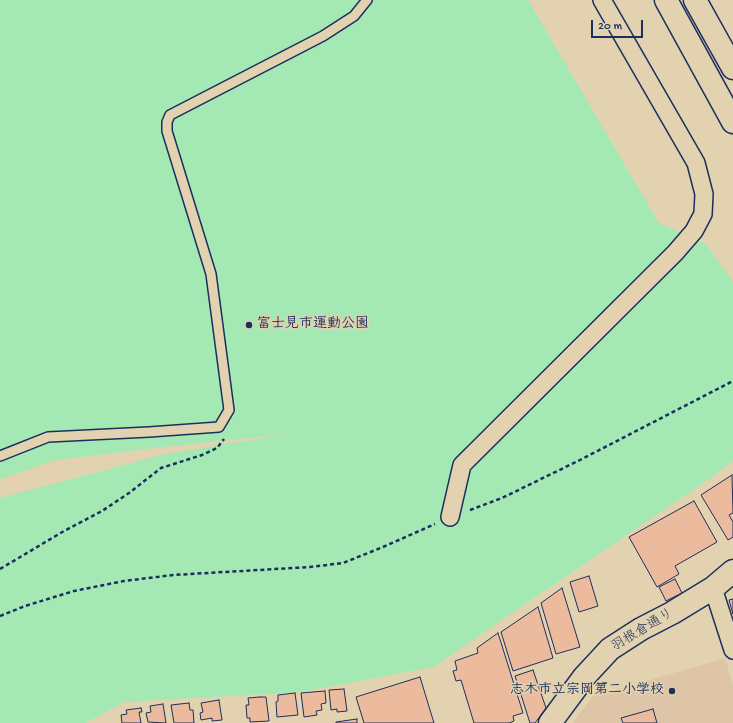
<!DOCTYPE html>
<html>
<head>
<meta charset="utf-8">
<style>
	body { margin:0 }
	#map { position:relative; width:733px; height:723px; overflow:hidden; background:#e3d2af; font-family:"Gochi Hand",sans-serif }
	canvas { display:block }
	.scale { position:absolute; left:591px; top:20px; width:52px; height:18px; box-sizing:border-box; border:2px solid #1b2f5e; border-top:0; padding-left:5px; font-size:12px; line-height:14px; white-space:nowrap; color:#1b2f5e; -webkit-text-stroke:3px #e3d2af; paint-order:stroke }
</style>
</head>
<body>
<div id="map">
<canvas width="733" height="723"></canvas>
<div class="scale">20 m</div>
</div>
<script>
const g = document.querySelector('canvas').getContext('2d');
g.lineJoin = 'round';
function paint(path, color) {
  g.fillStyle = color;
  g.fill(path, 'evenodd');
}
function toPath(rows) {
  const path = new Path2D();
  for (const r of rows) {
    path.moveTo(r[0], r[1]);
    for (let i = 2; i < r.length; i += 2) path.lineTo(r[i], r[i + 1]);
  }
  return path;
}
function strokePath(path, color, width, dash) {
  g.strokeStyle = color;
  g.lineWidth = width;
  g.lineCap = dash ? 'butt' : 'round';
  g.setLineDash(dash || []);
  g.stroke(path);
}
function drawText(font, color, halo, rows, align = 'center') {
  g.font = font + ' "Gochi Hand","Klee One",sans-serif';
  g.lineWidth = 3;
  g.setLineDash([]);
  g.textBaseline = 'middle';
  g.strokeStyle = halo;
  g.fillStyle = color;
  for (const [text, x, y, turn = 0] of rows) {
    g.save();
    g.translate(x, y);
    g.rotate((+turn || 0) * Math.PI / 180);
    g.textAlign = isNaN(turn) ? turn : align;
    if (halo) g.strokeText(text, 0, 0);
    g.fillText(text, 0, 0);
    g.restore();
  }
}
paint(toPath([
	[725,658,733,686,733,723,573,723,592,697]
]), '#dec5a7');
paint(toPath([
	[0,0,528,0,659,223,706,244,733,282,733,461,712,477,433,667,302,692,125,702,85,723,0,723,0,498,165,454,290,434,164,447,56,460,0,479]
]), '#a4e9b4');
const building = toPath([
	[732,475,733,513,729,515,733,522,733,537,728,540,701,495,732,475],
	[694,501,717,542,675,566,679,574,657,587,629,537,694,501],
	[589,576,598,606,579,612,570,582,589,576],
	[675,579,682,593,666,601,659,587,675,579],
	[562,588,580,647,556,654,541,603,562,588],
	[733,599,733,614,729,600,733,599],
	[538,607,553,658,513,671,501,632,538,607],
	[498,633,523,713,513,716,514,721,509,723,474,723,461,680,456,681,453,671,457,670,455,661,478,653,477,648,498,633],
	[533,670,546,708,535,723,530,723,515,676,533,670],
	[420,677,434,723,364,723,356,697,420,677],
	[344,689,347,711,337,712,337,709,331,710,329,690,344,689],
	[325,691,326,703,321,704,322,710,316,711,317,715,304,717,301,693,325,691],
	[295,693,298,715,277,717,276,702,278,701,278,695,295,693],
	[260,697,266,697,269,721,250,722,250,718,247,718,246,705,249,705,248,698,260,697],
	[219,700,222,720,212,721,212,718,201,720,200,713,203,712,201,703,219,700],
	[189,703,190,710,193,710,194,723,174,723,171,705,189,703],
	[163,704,166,723,148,722,146,713,151,712,150,706,163,704],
	[141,708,142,712,139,712,141,723,122,723,121,715,127,714,126,710,141,708],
	[653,709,657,723,623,723,621,718,653,709],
	[357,719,357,723,336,723,336,722,357,719]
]);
paint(building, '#ecbb9d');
strokePath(building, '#1b2f5e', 1);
const lane = toPath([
	[0,456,48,437,149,432,219,427,229,410,211,274,167,131,167,122,170,115,323,36,354,16,367,0]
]);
const street = toPath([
	[450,517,462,465,675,253,694,231,703,214,704,194,696,163,602,0],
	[713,588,733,650]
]);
const secondary = toPath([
	[550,723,584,677,610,649,641,629,672,613,713,588,733,571]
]);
const highway = toPath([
	[666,0,733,122],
	[695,0,733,68]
]);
strokePath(lane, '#1b2f5e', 12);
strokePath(street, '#1b2f5e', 20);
strokePath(secondary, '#1b2f5e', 25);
strokePath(highway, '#1b2f5e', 25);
strokePath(toPath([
	[470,510,502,498,580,460,733,381],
	[0,569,64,531,102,511,129,493,161,468,202,455,217,448,224,439],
	[0,616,25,606,74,591,124,581,173,575,310,567,343,563,383,547,435,524]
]), '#1b2f5e', 2.5, [4, 3]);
strokePath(lane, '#e3d2af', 9);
strokePath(street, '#e3d2af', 17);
strokePath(secondary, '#e3d2af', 22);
strokePath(highway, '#e3d2af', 22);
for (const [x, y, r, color] of [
	[249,325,4,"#1b2f5e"],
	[672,691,4,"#1b2f5e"]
]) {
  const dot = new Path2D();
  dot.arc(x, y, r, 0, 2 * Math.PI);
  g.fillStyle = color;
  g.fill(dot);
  strokePath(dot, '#e3d2af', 1.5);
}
drawText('bold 14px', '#1b2f5e', '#e3d2af', [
	["富士見市運動公園",257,325],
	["志木市立宗岡第二小学校",664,691,"right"]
], 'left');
drawText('14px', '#1b2f5e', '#e3d2af', [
	["羽根倉通り",643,631,-31]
]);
</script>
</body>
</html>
